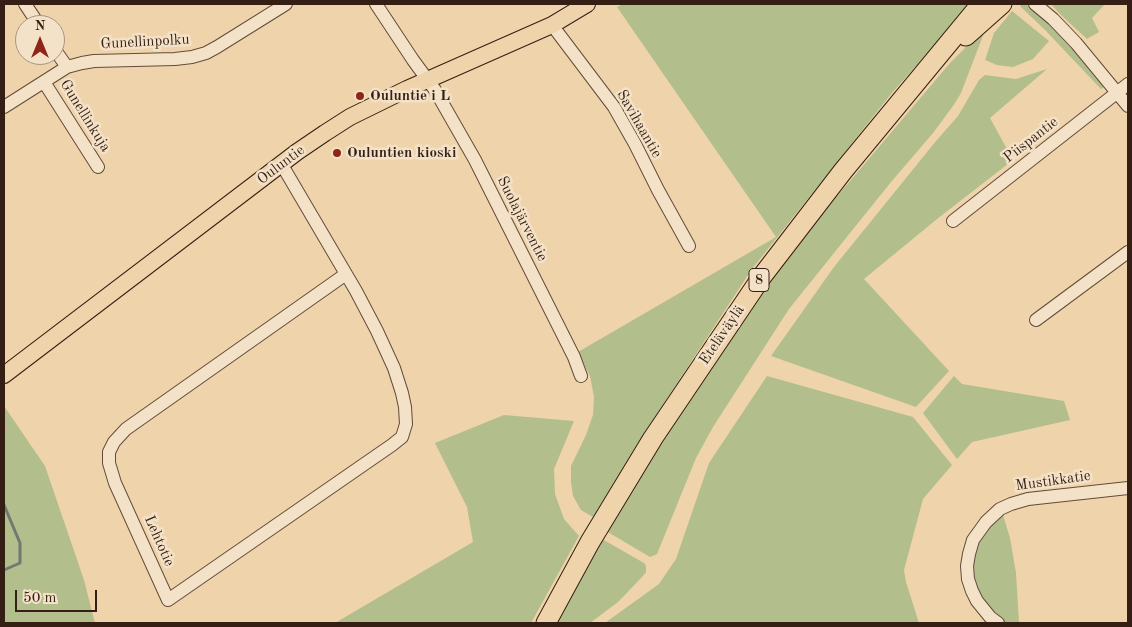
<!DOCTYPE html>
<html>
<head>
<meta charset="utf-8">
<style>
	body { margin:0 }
	#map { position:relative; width:1132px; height:627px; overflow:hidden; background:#eed3ab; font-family:"Old Standard TT",serif }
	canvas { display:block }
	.frame { position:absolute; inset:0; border:5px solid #351e13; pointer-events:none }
	.north { position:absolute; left:15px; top:15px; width:50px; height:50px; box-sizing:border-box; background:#f4e2c8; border:1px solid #a89480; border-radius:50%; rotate:0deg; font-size:14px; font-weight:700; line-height:20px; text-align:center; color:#351e13 }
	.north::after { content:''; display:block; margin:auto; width:18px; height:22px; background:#8f2418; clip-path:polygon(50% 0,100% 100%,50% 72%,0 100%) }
	.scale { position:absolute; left:15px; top:590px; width:82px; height:22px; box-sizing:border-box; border:2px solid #351e13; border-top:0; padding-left:6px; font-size:15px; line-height:18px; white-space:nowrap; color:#351e13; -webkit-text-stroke:4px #f4e2c8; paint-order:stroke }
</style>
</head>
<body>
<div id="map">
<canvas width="1132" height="627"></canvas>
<div class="frame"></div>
<div class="north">N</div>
<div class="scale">50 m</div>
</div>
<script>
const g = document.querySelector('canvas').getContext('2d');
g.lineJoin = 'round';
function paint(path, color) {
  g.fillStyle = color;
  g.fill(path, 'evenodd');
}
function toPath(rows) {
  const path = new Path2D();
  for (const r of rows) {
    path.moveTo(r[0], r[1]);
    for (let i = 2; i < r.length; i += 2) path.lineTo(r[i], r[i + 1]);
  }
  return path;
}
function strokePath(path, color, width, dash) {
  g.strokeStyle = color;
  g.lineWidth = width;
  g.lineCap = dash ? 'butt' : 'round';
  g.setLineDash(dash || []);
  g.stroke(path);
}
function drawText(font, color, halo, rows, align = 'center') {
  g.font = font + ' "Old Standard TT",serif';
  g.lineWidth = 5;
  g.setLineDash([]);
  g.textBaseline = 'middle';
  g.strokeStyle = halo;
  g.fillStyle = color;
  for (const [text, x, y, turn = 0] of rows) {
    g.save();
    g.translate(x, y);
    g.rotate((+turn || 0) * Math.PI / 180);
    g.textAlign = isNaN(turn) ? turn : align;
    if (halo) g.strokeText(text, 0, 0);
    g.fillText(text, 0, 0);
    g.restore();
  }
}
paint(toPath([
	[623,4,968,4,952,25,891,94,752,269,643,435,593,517,581,510,573,496,571,482,571,466,586,435,593,415,594,397,590,376,578,352,776,237,617,7],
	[1022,4,1026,4,1053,27,1073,49,1104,87,1101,89,1046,31,1020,6],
	[1051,4,1105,4,1092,18,1099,32,1087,39,1061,15],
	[1012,11,1049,41,1033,59,1013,67,997,65,985,60,994,33],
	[980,33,984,33,961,93,953,106,933,133,891,182,789,309,713,427,696,458,657,554,650,557,606,531,687,401,801,239,950,63],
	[1047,69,990,118,1013,160,937,219,864,279,949,371,916,407,771,356,834,267,936,141,958,116,979,80,985,75,1016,79],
	[767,376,913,417,952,465,923,499,904,570,906,582,919,623,605,623,659,584,676,559,709,463],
	[954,376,962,384,1064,401,1070,420,972,442,957,459,923,413],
	[4,406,45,466,84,580,95,623,4,623],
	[504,415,574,421,554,469,555,494,564,519,579,536,531,623,335,623,473,542,467,507,435,443],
	[1003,515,1010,538,1016,573,1019,623,1004,623,984,603,973,581,972,566,981,535],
	[602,539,644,563,646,566,646,572,642,577,618,602,590,623,556,623]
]), '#b3be8d');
strokePath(toPath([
	[4,505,20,543,20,563,4,570]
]), '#727972', 3);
const minor = toPath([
	[25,4,39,25],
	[376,4,413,60,435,90,475,160,574,357,581,376],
	[1035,4,1053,19,1076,43,1128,106],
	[552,25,614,107,635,144,658,190,689,246],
	[55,50,67,67],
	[44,82,98,167],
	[4,107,67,67,82,63,94,61,175,59,192,57,206,53,217,47,286,4],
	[282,165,346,274,356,291,377,331,394,368,402,393,405,407,406,424,402,437,392,445,168,600,115,483,109,463,109,452,114,442,126,429,346,274],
	[953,221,1128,84],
	[1036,320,1128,252],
	[998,623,990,617,977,601,972,591,968,579,967,566,969,554,973,540,986,522,1000,509,1011,504,1028,499,1128,488]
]);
const major = toPath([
	[4,375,297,152,325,133,350,117,407,89,552,25,587,4]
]);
const highway = toPath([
	[966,36,1002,4],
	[546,623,590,542,653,438,763,275,843,171,981,4]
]);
strokePath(minor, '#634b39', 14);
strokePath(major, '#351e13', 18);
strokePath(highway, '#351e13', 21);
strokePath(minor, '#f4e2c8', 12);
strokePath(major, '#eed3ab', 16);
strokePath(highway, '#eed3ab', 19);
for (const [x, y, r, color] of [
	[360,96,5,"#8f2418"],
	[337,153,5,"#8f2418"]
]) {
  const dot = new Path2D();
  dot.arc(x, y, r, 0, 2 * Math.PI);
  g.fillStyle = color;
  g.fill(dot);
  strokePath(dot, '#f4e2c8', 2);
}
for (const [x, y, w] of [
	[759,280,20]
]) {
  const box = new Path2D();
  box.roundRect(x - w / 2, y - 11.5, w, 23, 4);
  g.fillStyle = '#f4e2c8';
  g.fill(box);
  strokePath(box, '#351e13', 1);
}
drawText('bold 14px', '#351e13', null, [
	["8",759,280]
]);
drawText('15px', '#351e13', '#f4e2c8', [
	["Gunellinpolku",145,42,-3],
	["Gunellinkuja",85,116,58],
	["Savihaantie",639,124,60],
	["Piispantie",1031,140,-38],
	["Ouluntie",281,165,-37],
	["Suolajärventie",522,219,63],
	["Eteläväylä",722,335,-56],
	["Mustikkatie",1053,481,-8],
	["Lehtotie",159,541,66]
]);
drawText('bold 15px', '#351e13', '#f4e2c8', [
	["Ouluntie i L",370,96],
	["Ouluntien kioski",347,153]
], 'left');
</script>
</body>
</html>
